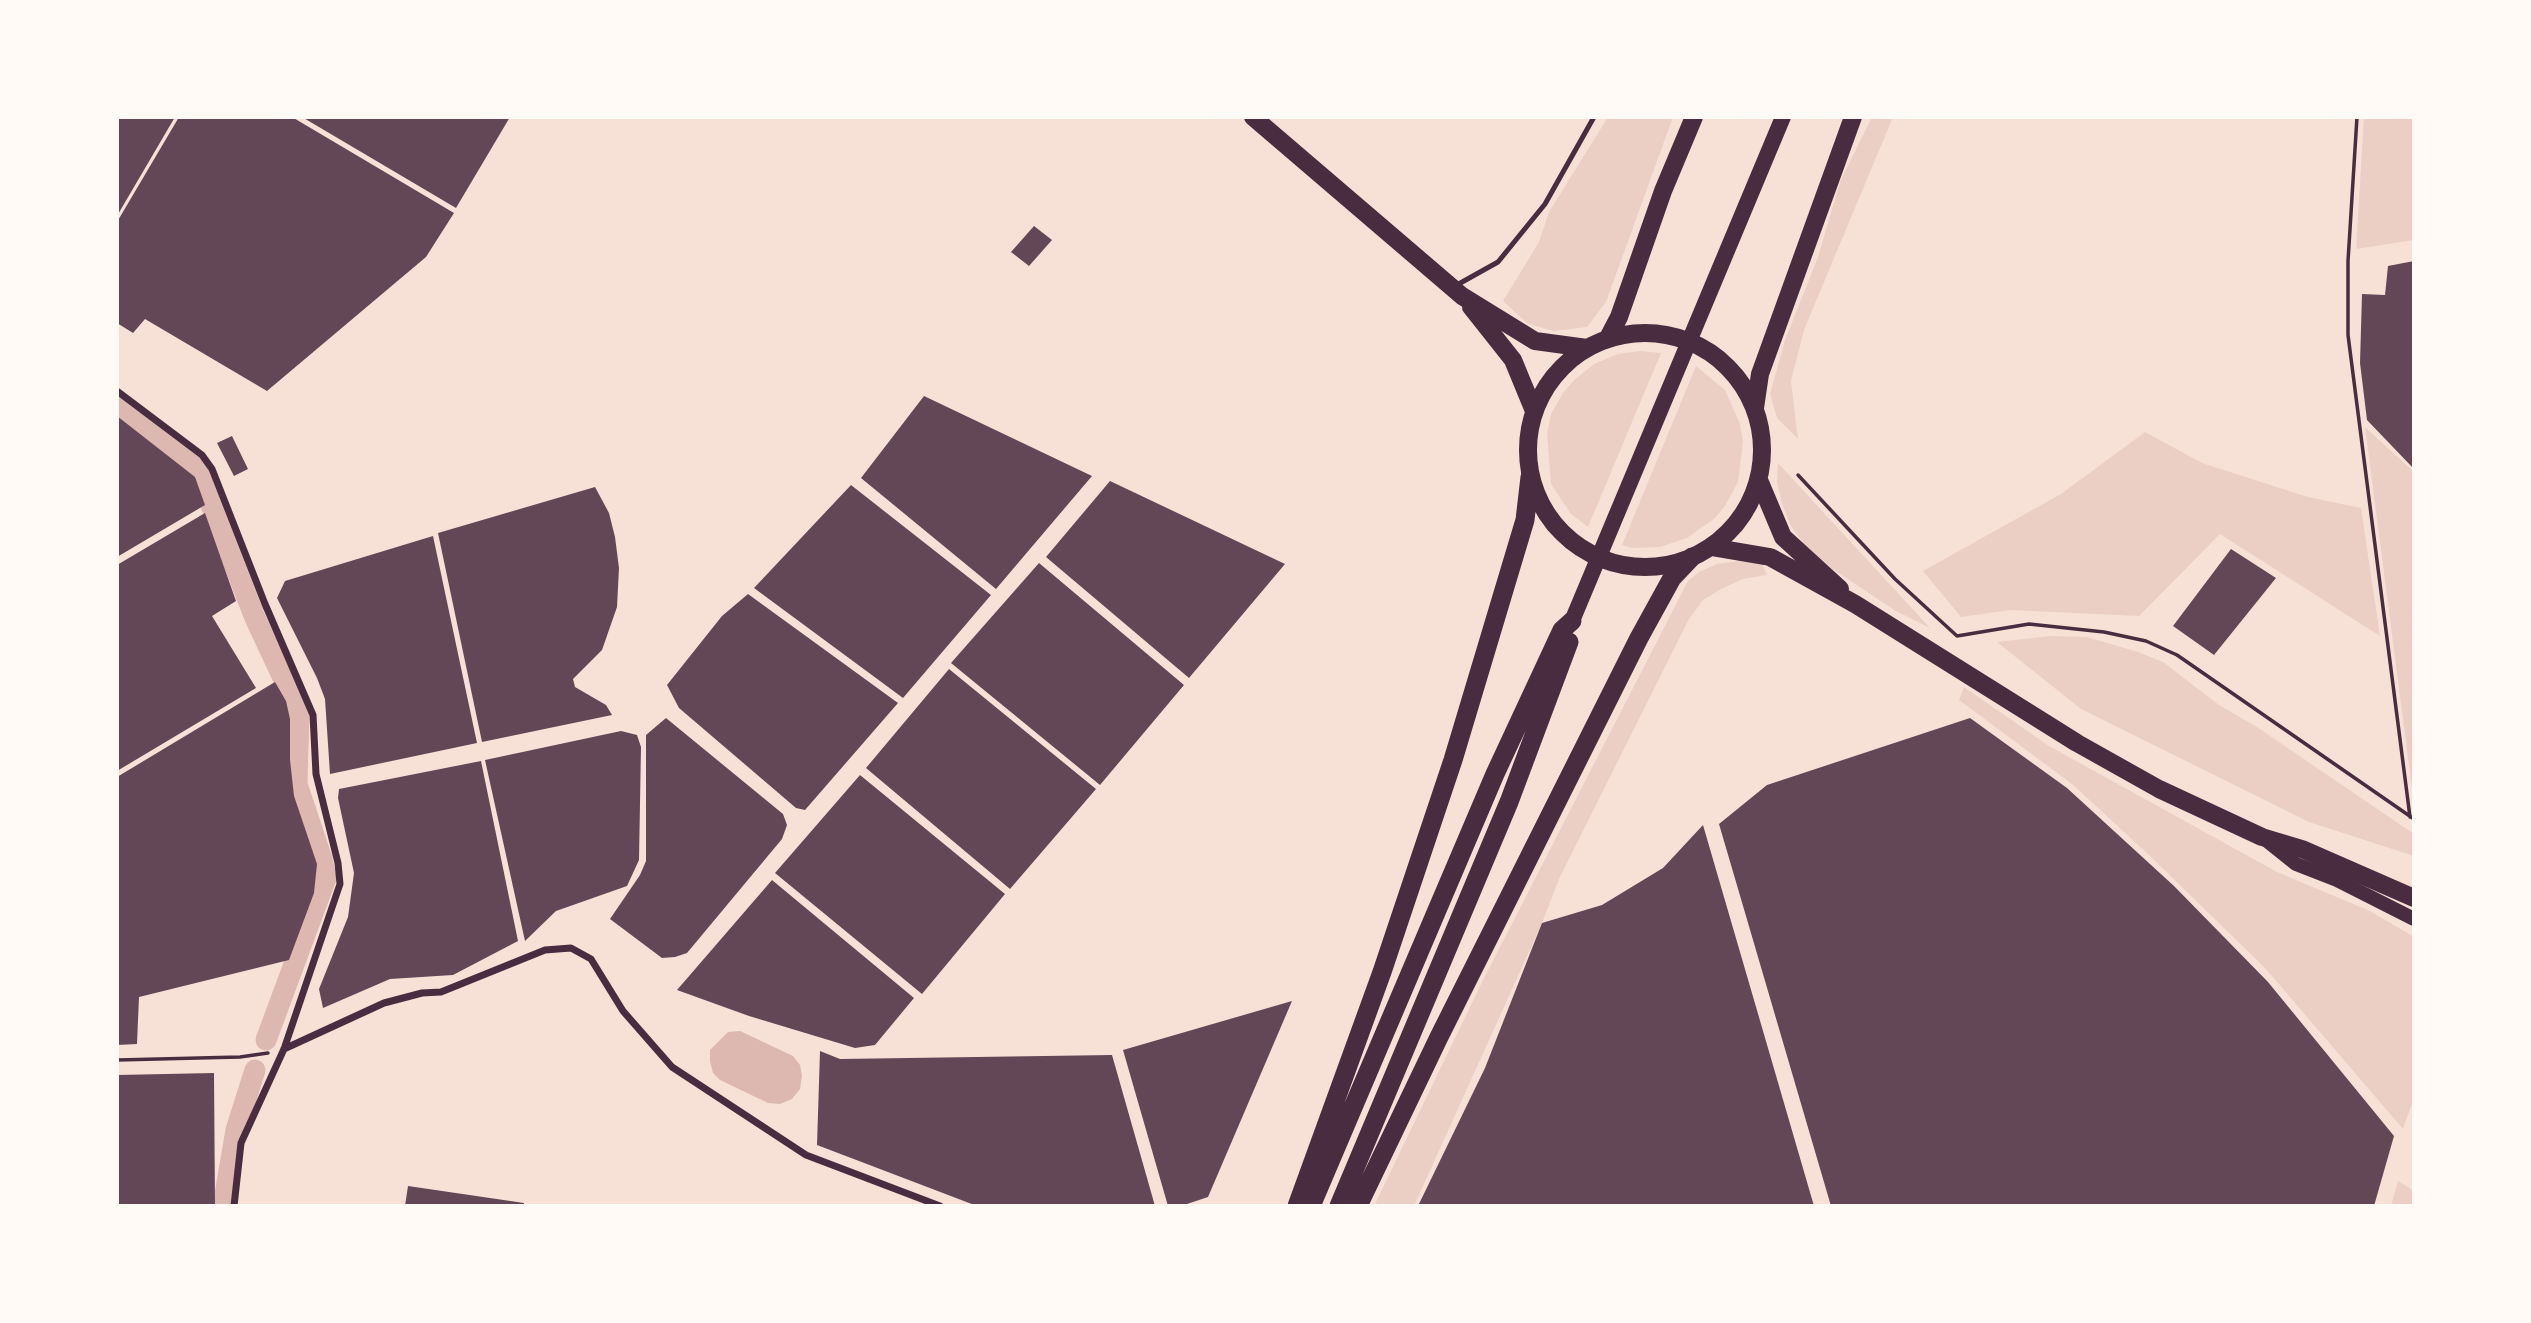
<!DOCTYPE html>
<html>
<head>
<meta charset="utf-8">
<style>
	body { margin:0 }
	#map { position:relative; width:2531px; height:1323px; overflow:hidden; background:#f7e1d7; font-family:Montserrat,sans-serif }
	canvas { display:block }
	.frame { position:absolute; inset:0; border:119px solid #fffaf5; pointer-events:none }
</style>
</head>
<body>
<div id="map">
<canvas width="2531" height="1323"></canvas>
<div class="frame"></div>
</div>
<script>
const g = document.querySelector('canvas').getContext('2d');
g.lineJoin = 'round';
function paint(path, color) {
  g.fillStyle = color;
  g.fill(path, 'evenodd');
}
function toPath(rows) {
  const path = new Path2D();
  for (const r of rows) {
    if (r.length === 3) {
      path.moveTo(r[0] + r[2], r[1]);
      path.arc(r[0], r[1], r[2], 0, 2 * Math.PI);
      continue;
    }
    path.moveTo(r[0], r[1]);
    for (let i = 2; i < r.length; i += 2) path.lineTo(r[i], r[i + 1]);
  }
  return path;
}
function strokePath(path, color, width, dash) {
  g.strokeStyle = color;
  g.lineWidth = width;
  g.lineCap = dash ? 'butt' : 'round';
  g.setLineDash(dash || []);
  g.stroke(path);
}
paint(toPath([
	[1608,117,1673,117,1606,302,1587,327,1553,331,1527,323,1503,301,1539,242,1549,212],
	[1872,117,1893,117,1804,330,1791,381,1798,439,1777,418,1770,394,1785,340,1818,257,1840,182],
	[2364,117,2414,117,2414,240,2356,249],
	[1640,351,1661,353,1588,527,1571,514,1551,484,1547,434,1551,414,1563,393,1574,380,1594,364,1618,354],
	[1696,366,1725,390,1740,424,1743,442,1738,482,1725,506,1715,518,1687,538,1660,547,1632,548,1622,545],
	[2365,427,2414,472,2414,791,2412,789],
	[2145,432,2202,463,2308,497,2361,508,2380,636,2220,534,2139,616,2010,610,1961,617,1923,571,2061,494],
	[1778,463,1930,628,1896,611,1834,570,1806,547,1791,526,1782,504,1777,482],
	[1746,560,1762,564,1767,575,1743,579,1721,589,1703,600,1689,619,1559,879,1542,923,1414,1206,1374,1206,1484,978,1688,581,1699,572,1717,564],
	[2051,636,2087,637,2138,652,2163,662,2219,705,2257,727,2414,834,2414,856,2309,822,2081,709,1997,642],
	[1964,687,2049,746,2277,872,2370,911,2414,937,2414,1098,2403,1129,2265,968,2150,856,2072,784,1959,700],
	[2398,1181,2414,1191,2414,1206,2391,1206]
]), '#ebcfc5');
paint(toPath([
	[740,1031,793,1056,800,1065,802,1076,800,1089,792,1099,780,1104,768,1103,720,1080,713,1073,710,1061,710,1050,728,1032]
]), '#dcb8b0');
strokePath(toPath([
	[117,405,192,463,199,474,255,618,299,712,297,784,322,859,326,878,266,1040],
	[223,1206,236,1130,255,1070]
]), '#dcb8b0', 21);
paint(toPath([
	[117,117,175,117,117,216],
	[179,117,292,117,454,213,426,257,267,391,145,319,133,333,117,323,117,222],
	[302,117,510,117,456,208],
	[1034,226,1052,240,1029,266,1011,252],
	[2414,261,2414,469,2367,420,2360,363,2362,294,2385,295,2388,266],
	[924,396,1092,476,996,589,861,478],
	[117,416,195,477,205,505,117,557],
	[232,436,248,469,234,476,217,443],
	[1110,481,1285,564,1189,678,1046,557],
	[851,485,991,595,903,698,754,588],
	[595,487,609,513,615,537,619,568,617,607,602,650,573,679,575,687,606,705,612,715,482,742,438,533],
	[205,513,236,601,212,616,256,688,117,771,117,565],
	[433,536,477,743,330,774,325,699,317,678,277,598,285,581],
	[2231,549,2276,578,2214,655,2173,626],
	[1039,563,1184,685,1100,785,951,663],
	[748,594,898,703,805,810,796,808,679,708,667,685,722,616],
	[949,669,1096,789,1010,889,866,768],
	[275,682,286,701,290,719,290,760,294,796,317,864,314,893,289,960,139,997,137,1044,117,1045,117,777],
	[666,718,783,814,787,825,782,839,687,953,675,957,662,958,610,919,640,875,646,861,646,735],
	[1970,718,2067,788,2174,886,2268,982,2394,1136,2374,1206,1831,1206,1719,824,1767,785],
	[621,731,637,735,641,747,639,860,627,886,556,911,525,941,485,760],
	[481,761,518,941,453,975,390,979,323,1008,319,989,348,917,354,873,338,798,339,789],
	[860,775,1005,894,922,994,775,873],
	[1703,825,1814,1206,1418,1206,1485,1068,1542,923,1602,905,1663,868],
	[772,880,914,998,875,1045,855,1048,749,1016,677,990],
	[1292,1001,1208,1197,1181,1206,1168,1206,1123,1050],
	[820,1051,840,1059,1112,1055,1155,1206,977,1206,817,1145],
	[214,1073,215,1206,117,1206,117,1075],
	[408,1186,524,1203,524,1206,405,1206]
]), '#644757');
strokePath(toPath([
	[2357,117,2348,261,2348,335,2410,817],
	[1798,475,1895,579,1957,636,2029,624,2104,632,2146,641,2177,655,2414,819],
	[117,1060,240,1057,268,1053]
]), '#4a2c40', 3.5);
strokePath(toPath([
	[1455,286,1498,262,1545,204,1594,117]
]), '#4a2c40', 5);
strokePath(toPath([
	[117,391,202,455,212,469,265,604,313,715,316,774,338,863,340,884,284,1049,241,1143,234,1206],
	[284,1049,384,1003,422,993,441,992,545,950,571,948,591,959,623,1011,672,1067,806,1155,940,1206]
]), '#4a2c40', 7);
strokePath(toPath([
	[2266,840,2296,864,2337,880,2414,919]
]), '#4a2c40', 14);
strokePath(toPath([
	[1572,621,1783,117]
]), '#4a2c40', 16);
strokePath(toPath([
	[1253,117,1462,296,1535,341,1587,348],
	[1471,307,1513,360,1534,411],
	[1645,450,117],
	[1608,338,1619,317,1663,191,1694,117],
	[1755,408,1760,374,1853,117],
	[1759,480,1783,537,1840,589],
	[1711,547,1770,557,1855,604,2077,743,2159,789,2262,837,2302,849,2414,898]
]), '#4a2c40', 18);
strokePath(toPath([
	[1297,1206,1382,972,1453,760,1525,520,1530,477],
	[1311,1206,1495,774,1562,630,1572,621],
	[1339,1206,1509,802,1569,642],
	[1358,1206,1439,1037,1639,638,1672,578,1692,557]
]), '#4a2c40', 19);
</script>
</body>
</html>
